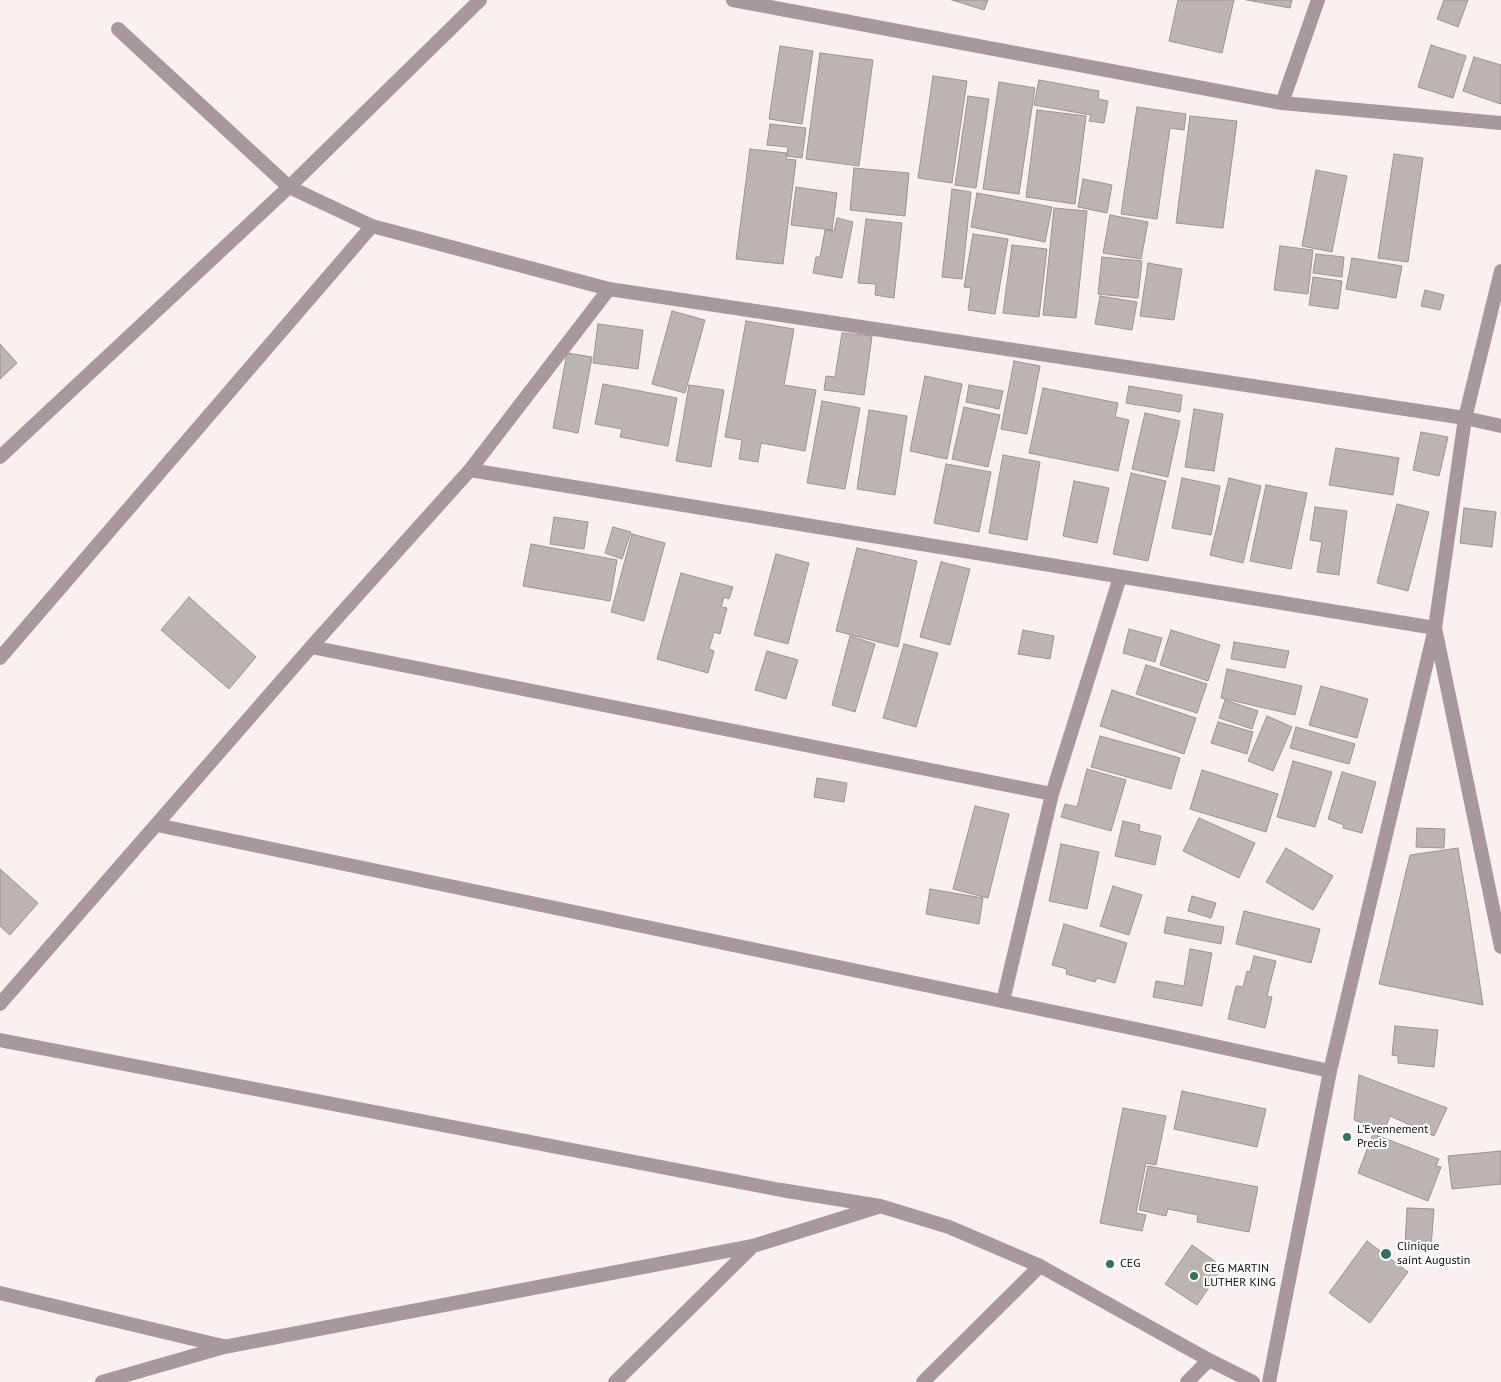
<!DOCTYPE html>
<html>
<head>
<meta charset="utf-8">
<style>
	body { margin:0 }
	canvas { display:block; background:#f9f0ef }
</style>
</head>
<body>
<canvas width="1501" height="1382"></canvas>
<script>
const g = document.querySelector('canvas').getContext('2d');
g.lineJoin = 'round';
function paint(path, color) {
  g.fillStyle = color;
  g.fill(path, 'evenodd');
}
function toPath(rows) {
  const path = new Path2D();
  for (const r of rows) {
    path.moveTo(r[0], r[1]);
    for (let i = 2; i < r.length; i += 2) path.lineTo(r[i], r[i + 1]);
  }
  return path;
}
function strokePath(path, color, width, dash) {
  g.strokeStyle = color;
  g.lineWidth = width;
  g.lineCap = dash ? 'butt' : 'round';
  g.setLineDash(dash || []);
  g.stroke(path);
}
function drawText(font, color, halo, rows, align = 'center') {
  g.font = font + ' "PT Sans",sans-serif';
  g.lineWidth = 4.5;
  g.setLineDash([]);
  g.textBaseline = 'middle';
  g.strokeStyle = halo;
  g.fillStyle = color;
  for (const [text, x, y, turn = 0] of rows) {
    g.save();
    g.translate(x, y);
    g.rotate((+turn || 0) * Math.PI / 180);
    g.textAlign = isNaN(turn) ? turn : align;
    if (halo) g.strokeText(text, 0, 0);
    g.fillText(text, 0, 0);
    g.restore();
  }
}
const building = toPath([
	[952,0,988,0,984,10,952,0],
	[1178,0,1234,0,1222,53,1169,41,1178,0],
	[1247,0,1292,0,1290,8,1247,0],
	[1444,0,1468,0,1458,27,1437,19,1444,0],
	[1431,45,1466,56,1453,98,1418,87,1431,45],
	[780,46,813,51,802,124,769,119,780,46],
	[820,53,873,60,859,166,806,159,820,53],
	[1474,57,1501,65,1501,104,1463,91,1474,57],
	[933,76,967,81,952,183,918,178,933,76],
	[1039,80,1099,91,1098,99,1108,101,1104,123,1089,121,1091,115,1034,105,1039,80],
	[999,82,1035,88,1019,194,983,189,999,82],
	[968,96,989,99,976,188,955,185,968,96],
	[1137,107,1186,114,1184,130,1170,128,1157,219,1121,214,1137,107],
	[1037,110,1086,116,1075,204,1026,197,1037,110],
	[1190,116,1237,121,1223,228,1176,223,1190,116],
	[770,124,806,128,802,158,787,156,788,147,767,145,770,124],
	[750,149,787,153,786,159,796,160,783,264,736,259,750,149],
	[1394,154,1423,158,1408,262,1378,258,1394,154],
	[854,168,909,173,905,216,850,210,854,168],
	[1316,170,1347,176,1332,252,1302,246,1316,170],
	[1083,179,1112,185,1107,213,1078,207,1083,179],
	[796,187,837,193,832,230,791,225,796,187],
	[952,189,971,192,962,279,942,277,952,189],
	[977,193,1052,207,1045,242,971,227,977,193],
	[1054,208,1087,211,1076,318,1043,315,1054,208],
	[1110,215,1148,222,1141,259,1103,253,1110,215],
	[837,218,853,222,842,278,813,273,816,257,820,257,825,230,834,231,837,218],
	[866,219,902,223,894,298,875,295,876,284,858,283,866,219],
	[973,234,1008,239,995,314,968,310,971,288,964,287,973,234],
	[1012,245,1047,249,1039,317,1003,313,1012,245],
	[1280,246,1313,250,1308,294,1274,290,1280,246],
	[1316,254,1344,257,1342,277,1313,273,1316,254],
	[1102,257,1142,261,1138,298,1098,294,1102,257],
	[1352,258,1402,266,1396,298,1346,289,1352,258],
	[1148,263,1182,269,1174,320,1140,316,1148,263],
	[1313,277,1342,281,1338,309,1309,305,1313,277],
	[1425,290,1444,295,1440,310,1421,306,1425,290],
	[1100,296,1137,302,1132,330,1095,324,1100,296],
	[672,311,705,320,685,393,652,384,672,311],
	[746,321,794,329,784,385,816,390,805,451,761,443,758,462,739,459,742,440,725,437,746,321],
	[598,324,643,330,638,369,593,363,598,324],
	[842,333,872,336,864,395,824,390,826,376,835,377,842,333],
	[0,344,17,363,0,379,0,344],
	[567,353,592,357,578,433,553,428,567,353],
	[1014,361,1040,366,1027,434,1001,429,1014,361],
	[925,376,962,384,947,459,910,451,925,376],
	[603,384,677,398,668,446,620,437,622,429,595,424,603,384],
	[689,385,724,390,711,467,676,461,689,385],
	[969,385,1003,391,999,409,966,402,969,385],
	[1129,386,1182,395,1180,412,1126,403,1129,386],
	[1043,388,1118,403,1115,417,1129,420,1118,471,1029,453,1043,388],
	[822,401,860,408,845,489,807,483,822,401],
	[964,407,1000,415,988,467,952,459,964,407],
	[1194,409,1223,414,1214,471,1185,467,1194,409],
	[869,410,907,416,895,495,857,489,869,410],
	[1145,413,1180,421,1168,477,1132,469,1145,413],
	[1421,432,1448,437,1439,476,1413,470,1421,432],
	[1336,448,1399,458,1393,495,1329,485,1336,448],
	[1003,455,1040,462,1027,540,989,533,1003,455],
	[946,464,991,472,979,532,934,523,946,464],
	[1131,473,1166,481,1148,561,1113,554,1131,473],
	[1182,478,1220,486,1211,535,1172,528,1182,478],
	[1229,478,1261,486,1243,563,1210,555,1229,478],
	[1074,481,1109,488,1097,543,1063,536,1074,481],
	[1266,485,1307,493,1291,569,1250,561,1266,485],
	[1397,504,1429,512,1408,591,1377,583,1397,504],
	[1315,507,1347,511,1339,575,1317,572,1322,542,1310,540,1315,507],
	[1464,508,1496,512,1492,547,1460,543,1464,508],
	[554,517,588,522,584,549,550,544,554,517],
	[613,527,631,532,622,559,605,553,613,527],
	[632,534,665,543,644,621,611,612,632,534],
	[531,544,617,560,610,601,523,586,531,544],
	[857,548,917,561,898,647,836,631,857,548],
	[776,554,809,563,788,644,754,635,776,554],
	[941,562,970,569,950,645,920,637,941,562],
	[681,573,733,587,729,599,724,597,721,607,727,608,720,634,714,632,709,649,714,651,708,673,657,659,681,573],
	[189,597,256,657,229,689,161,630,189,597],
	[1129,629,1162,638,1155,662,1123,653,1129,629],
	[1023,630,1054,636,1050,659,1018,654,1023,630],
	[1171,630,1220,645,1208,681,1160,665,1171,630],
	[850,636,875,644,855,712,832,705,850,636],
	[1234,642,1289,651,1285,668,1231,659,1234,642],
	[904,644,938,653,916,727,883,718,904,644],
	[767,651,798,660,786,699,755,690,767,651],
	[1146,665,1207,684,1197,713,1136,694,1146,665],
	[1227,669,1302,686,1295,715,1221,698,1227,669],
	[1321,686,1368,699,1357,738,1309,725,1321,686],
	[1112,690,1196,718,1184,754,1100,726,1112,690],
	[1225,700,1258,711,1252,729,1219,718,1225,700],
	[1267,716,1292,727,1273,771,1248,761,1267,716],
	[1218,722,1253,732,1247,754,1211,743,1218,722],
	[1296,727,1355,744,1349,764,1290,748,1296,727],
	[1100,736,1180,758,1171,789,1091,767,1100,736],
	[1293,761,1332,772,1315,827,1277,817,1293,761],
	[1087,769,1126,780,1111,831,1061,817,1065,804,1077,807,1087,769],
	[1202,770,1278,794,1266,832,1190,809,1202,770],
	[1342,772,1376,782,1362,833,1343,828,1344,825,1328,819,1342,772],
	[817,778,847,783,844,802,814,797,817,778],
	[975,806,1009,814,988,898,953,889,975,806],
	[1199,818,1255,843,1239,878,1183,851,1199,818],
	[1123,821,1140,825,1139,831,1161,836,1155,865,1115,856,1123,821],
	[1417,828,1445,829,1444,848,1416,847,1417,828],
	[1061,844,1099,852,1087,909,1049,901,1061,844],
	[1286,848,1333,876,1313,910,1266,882,1286,848],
	[1458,848,1469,913,1483,1005,1379,984,1410,855,1458,848],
	[0,869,38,903,10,935,0,926,0,869],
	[1113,886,1142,895,1129,935,1100,926,1113,886],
	[930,889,983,898,979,924,926,914,930,889],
	[1192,896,1216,903,1211,918,1188,911,1192,896],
	[1244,911,1320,929,1311,963,1236,944,1244,911],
	[1167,917,1224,927,1221,944,1164,933,1167,917],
	[1064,924,1127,943,1115,983,1097,978,1095,982,1066,974,1067,969,1052,965,1064,924],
	[1190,949,1212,953,1202,1006,1153,997,1156,981,1184,986,1190,949],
	[1254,956,1276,961,1267,996,1272,997,1265,1028,1228,1019,1236,986,1243,987,1247,971,1250,972,1254,956],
	[1395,1026,1438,1030,1434,1067,1398,1063,1398,1056,1392,1055,1395,1026],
	[1359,1075,1447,1108,1434,1136,1390,1116,1384,1131,1354,1120,1359,1075],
	[1182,1091,1266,1109,1257,1147,1174,1129,1182,1091],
	[1123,1108,1166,1116,1156,1165,1146,1163,1136,1213,1146,1215,1142,1231,1100,1223,1123,1108],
	[1373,1134,1439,1159,1436,1166,1441,1167,1428,1201,1358,1173,1373,1134],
	[1501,1151,1501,1184,1452,1189,1448,1156,1501,1151],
	[1148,1166,1258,1187,1249,1232,1197,1222,1198,1215,1168,1209,1166,1216,1139,1210,1148,1166],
	[1407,1208,1434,1209,1431,1247,1405,1246,1407,1208],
	[1367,1241,1408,1272,1370,1323,1329,1293,1367,1241],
	[1192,1245,1223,1267,1197,1305,1165,1284,1192,1245]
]);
paint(building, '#bbb4b0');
strokePath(building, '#9b9490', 1);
strokePath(toPath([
	[733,0,1282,103,1501,123],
	[118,29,289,187,372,226,609,289,1465,418,1501,426],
	[1282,103,1318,0],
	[0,457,289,187,480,0],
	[470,470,1435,628,1501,947],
	[311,647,1052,794],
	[0,658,372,226],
	[157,825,1160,1034,1330,1071],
	[1003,1001,1052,794,1120,577],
	[0,1004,311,647,470,470,609,289],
	[0,1040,781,1190,880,1206,949,1227,1040,1266,1209,1360,1253,1382],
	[0,1293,223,1346],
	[102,1382,224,1347,753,1246,878,1207],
	[615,1382,753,1246],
	[923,1382,1040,1266],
	[1187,1382,1209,1360],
	[1269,1382,1330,1071,1435,628,1465,418,1501,271]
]), '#a8979b', 14);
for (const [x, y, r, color] of [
	[1347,1137,5,"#34725e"],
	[1386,1254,6,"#34725e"],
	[1110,1264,5,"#34725e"],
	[1194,1276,5,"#34725e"]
]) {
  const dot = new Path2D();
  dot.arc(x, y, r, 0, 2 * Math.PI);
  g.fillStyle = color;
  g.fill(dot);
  strokePath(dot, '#fff', 2);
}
drawText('12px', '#100d0c', '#fff', [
	["L'Evennement",1357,1130],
	["Precis",1357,1144],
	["Clinique",1397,1247],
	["saint Augustin",1397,1261],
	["CEG",1120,1264],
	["CEG MARTIN",1204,1269],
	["LUTHER KING",1204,1283]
], 'left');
</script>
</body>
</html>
